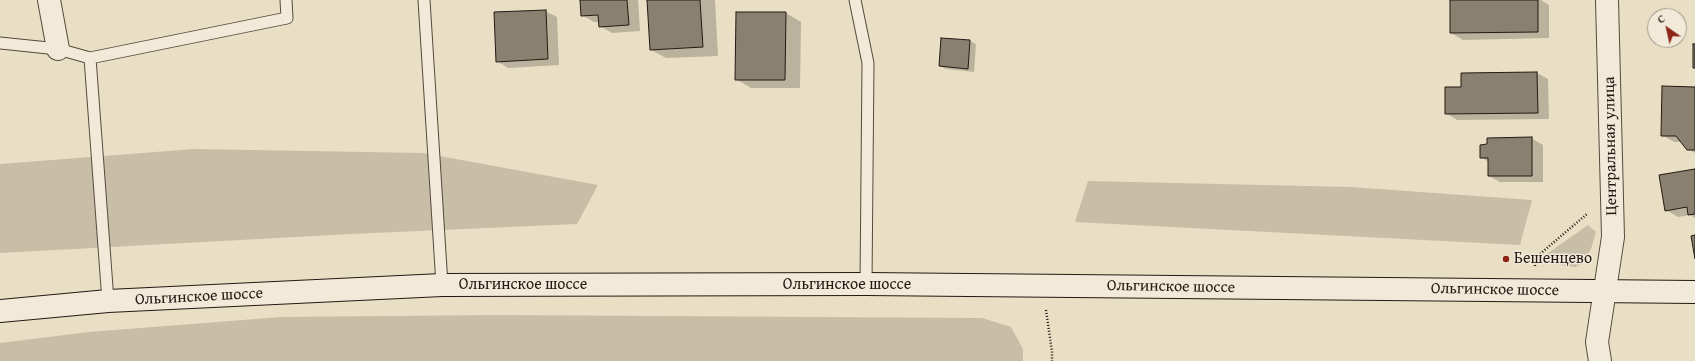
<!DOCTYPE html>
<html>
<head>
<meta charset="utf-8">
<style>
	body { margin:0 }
	#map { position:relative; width:1695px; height:361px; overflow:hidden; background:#e9dfc4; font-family:"Gentium Book Plus",serif }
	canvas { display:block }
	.north { position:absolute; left:1647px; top:8px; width:40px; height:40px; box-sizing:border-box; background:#f1ead9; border:1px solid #9f9689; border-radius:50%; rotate:326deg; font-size:11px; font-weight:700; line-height:16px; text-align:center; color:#241912 }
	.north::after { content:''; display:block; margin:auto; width:14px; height:18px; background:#8f2418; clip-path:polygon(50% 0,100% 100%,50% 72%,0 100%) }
</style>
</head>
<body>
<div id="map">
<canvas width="1695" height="361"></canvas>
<div class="north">С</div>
</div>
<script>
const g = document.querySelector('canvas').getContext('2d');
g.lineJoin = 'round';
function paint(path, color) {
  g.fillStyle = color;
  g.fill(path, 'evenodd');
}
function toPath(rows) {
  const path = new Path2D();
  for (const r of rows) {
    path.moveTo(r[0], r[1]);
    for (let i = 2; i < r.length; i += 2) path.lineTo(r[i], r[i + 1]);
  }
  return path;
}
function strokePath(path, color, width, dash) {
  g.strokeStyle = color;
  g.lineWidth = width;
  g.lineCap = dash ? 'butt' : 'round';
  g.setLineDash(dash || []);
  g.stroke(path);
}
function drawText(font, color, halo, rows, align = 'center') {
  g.font = font + ' "Gentium Book Plus",serif';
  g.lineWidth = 3;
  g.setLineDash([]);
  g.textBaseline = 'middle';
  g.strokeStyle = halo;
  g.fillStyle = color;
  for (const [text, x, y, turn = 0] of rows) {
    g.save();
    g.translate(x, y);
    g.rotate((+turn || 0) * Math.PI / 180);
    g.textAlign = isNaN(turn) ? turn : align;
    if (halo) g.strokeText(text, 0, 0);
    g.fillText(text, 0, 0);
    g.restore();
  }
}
paint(toPath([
	[194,149,423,153,598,185,577,224,351,234,0,253,0,164],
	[1088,181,1351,187,1532,200,1520,245,1075,222],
	[1588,225,1596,232,1591,249,1583,264,1575,267,1552,264,1544,256],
	[498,315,982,318,1011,327,1023,349,1023,361,0,361,0,343,89,332,281,317]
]), '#c8bda6');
paint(toPath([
	[581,0,638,0,640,31,612,33,600,26,600,22,594,22,582,15],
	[648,0,715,0,718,56,666,58,651,50],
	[1451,0,1541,0,1549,5,1549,38,1463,40,1451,33],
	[545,11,557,17,559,65,508,68,497,61],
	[737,13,786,13,801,22,800,88,751,88,736,79],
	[942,39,970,41,976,44,974,72,946,69,940,66],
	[1537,73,1548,79,1549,119,1457,120,1446,113,1462,88],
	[1695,88,1695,153,1688,149,1682,142,1674,142,1662,135],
	[1531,138,1543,145,1543,182,1500,182,1489,176,1489,162,1481,157],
	[1695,170,1695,218,1690,215,1678,217,1666,210]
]), '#0003');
const building = toPath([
	[580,0,627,0,629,25,599,27,598,15,581,16,580,0],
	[647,0,700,0,703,47,650,50,647,0],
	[1450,0,1538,0,1538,32,1450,33,1450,0],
	[546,10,548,59,496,62,494,12,546,10],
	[736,12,786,12,785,80,735,80,736,12],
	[941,38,970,40,968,69,939,66,941,38],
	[1693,44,1695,44,1695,68,1693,68,1693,44],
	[1537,72,1538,113,1445,114,1445,87,1461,87,1461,73,1537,72],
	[1662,86,1695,87,1695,150,1687,150,1676,136,1661,136,1662,86],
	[1532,137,1532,176,1488,176,1488,158,1480,158,1480,145,1487,144,1487,138,1532,137],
	[1695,169,1695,214,1688,215,1687,207,1665,211,1659,175,1695,169],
	[1695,235,1695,259,1691,236,1695,235]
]);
paint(building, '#8a806f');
strokePath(building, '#241912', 1);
const service = toPath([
	[424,0,442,285],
	[855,0,868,63,866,284],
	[0,43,58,49,90,58,287,18,286,0],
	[90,58,108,301]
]);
const minor = toPath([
	[49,0,58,49],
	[1600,361,1597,342,1613,237,1607,0]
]);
const secondary = toPath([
	[0,311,108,301,442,285,866,284,1695,292]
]);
strokePath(service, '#554a3e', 13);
strokePath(minor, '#554a3e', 24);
strokePath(secondary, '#241912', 24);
strokePath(toPath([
	[1535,266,1534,259,1587,214],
	[1046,310,1052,352,1052,361]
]), '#241912', 2.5, [1, 2]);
strokePath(service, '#f1ead9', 11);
strokePath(minor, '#f1ead9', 22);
strokePath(secondary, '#f1ead9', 22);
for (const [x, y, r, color] of [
	[1506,259,4,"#8f2418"]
]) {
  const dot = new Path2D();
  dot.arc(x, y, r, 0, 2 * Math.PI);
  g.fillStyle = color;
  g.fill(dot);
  strokePath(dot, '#f1ead9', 1.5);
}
drawText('16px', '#241912', '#f1ead9', [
	["Центральная улица",1611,146,-91],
	["Ольгинское шоссе",523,285],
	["Ольгинское шоссе",847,285],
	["Ольгинское шоссе",1171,287,1],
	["Ольгинское шоссе",1495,290,1],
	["Ольгинское шоссе",199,297,-3]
]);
drawText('16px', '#241912', '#f1ead9', [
	["Бешенцево",1514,259]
], 'left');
</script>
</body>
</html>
